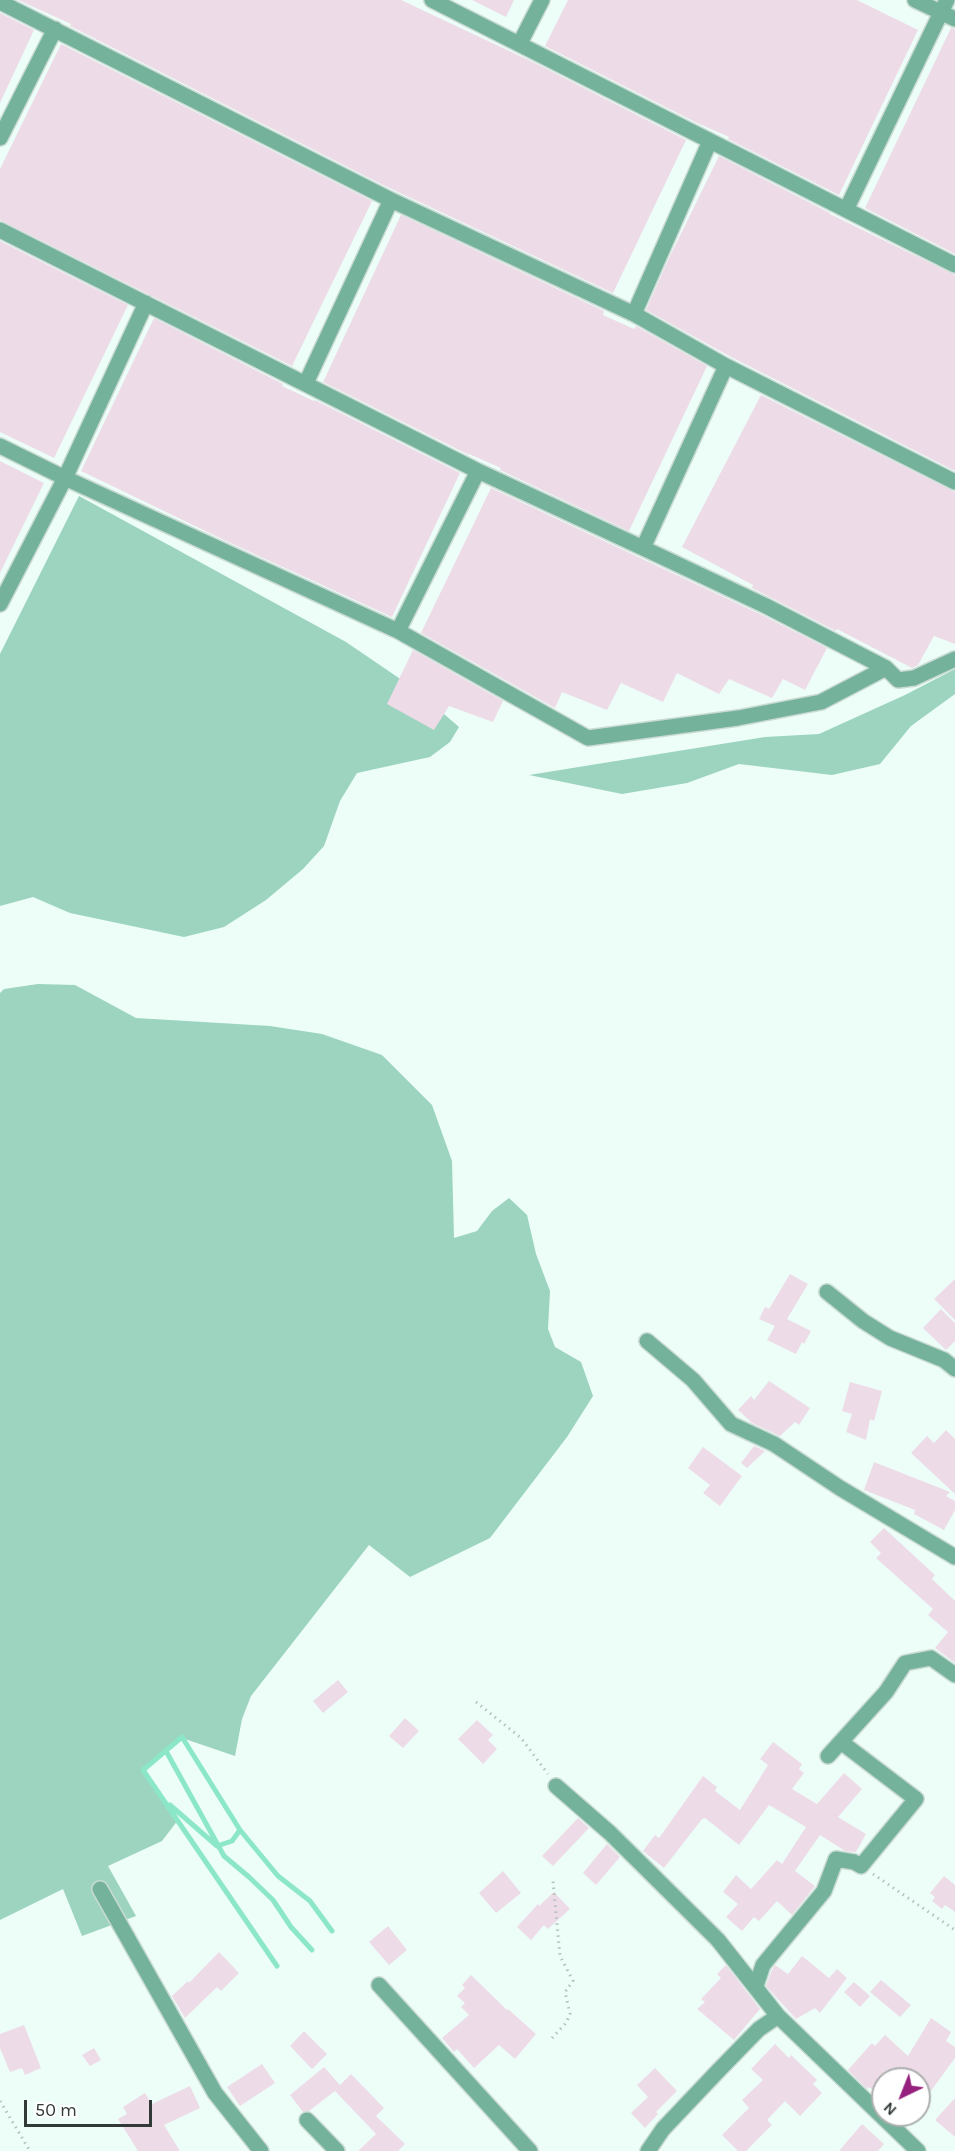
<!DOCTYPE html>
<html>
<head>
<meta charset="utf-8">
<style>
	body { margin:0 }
	#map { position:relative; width:955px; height:2151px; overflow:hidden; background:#ecfef7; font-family:Karla,sans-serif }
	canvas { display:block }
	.north { position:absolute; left:871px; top:2067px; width:60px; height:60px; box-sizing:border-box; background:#fff; border:2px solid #adb0af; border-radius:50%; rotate:223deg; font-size:16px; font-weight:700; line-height:24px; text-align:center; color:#313a36 }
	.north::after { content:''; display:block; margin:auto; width:21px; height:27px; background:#95207d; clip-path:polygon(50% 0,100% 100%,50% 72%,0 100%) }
	.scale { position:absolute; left:24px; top:2100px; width:128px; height:27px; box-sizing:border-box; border:3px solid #313a36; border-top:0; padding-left:8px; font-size:18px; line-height:21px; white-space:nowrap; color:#313a36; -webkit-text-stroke:4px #fff; paint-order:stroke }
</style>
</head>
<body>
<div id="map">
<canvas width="955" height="2151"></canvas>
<div class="north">N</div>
<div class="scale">50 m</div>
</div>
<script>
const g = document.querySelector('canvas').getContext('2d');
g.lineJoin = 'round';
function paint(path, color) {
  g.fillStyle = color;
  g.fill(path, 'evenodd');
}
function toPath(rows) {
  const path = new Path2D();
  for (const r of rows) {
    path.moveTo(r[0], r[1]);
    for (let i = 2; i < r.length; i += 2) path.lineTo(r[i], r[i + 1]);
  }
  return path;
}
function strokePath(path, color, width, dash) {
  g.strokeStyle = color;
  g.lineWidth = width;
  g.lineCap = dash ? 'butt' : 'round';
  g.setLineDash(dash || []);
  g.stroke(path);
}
paint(toPath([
	[79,496,346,642,415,689,459,727,450,742,430,757,357,773,340,801,324,846,303,869,266,900,224,927,184,937,70,913,33,897,0,906,0,654],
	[955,669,955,694,911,726,880,764,832,775,739,764,687,783,622,794,529,775,765,737,819,734,905,695],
	[38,984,75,985,136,1018,270,1026,322,1034,382,1055,432,1105,452,1161,454,1238,477,1231,492,1211,509,1198,527,1215,536,1254,550,1291,548,1329,555,1347,581,1362,593,1396,567,1437,490,1538,410,1577,369,1545,251,1696,242,1719,235,1756,182,1738,143,1770,178,1820,162,1841,108,1866,136,1916,82,1936,63,1889,0,1920,0,993,4,989]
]), '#9cd4bf');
strokePath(toPath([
	[166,1751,224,1856,249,1877,273,1900,291,1927,312,1950],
	[170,1805,217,1846,232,1841,240,1830],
	[277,1966,143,1770,182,1737,240,1830,278,1876,310,1901,332,1931]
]), '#8ce7c8', 5);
paint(toPath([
	[18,0,401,0,537,64,686,140,613,293,381,184,70,26,71,24],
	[472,0,514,0,506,17],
	[568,0,857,0,918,30,839,195,728,139,729,137,695,122,545,46],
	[0,13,34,30,0,103],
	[951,28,955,29,955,254,865,208],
	[61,44,372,201,292,366,0,220,0,169],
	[719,156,830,213,830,214,955,275,955,471,731,357,646,310,669,258],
	[401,215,604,311,603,315,634,329,636,326,707,366,629,531,500,470,501,468,469,454,469,455,323,382],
	[0,241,128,305,54,458,0,432],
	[154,318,283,384,282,386,314,401,315,400,460,473,392,617,226,541,81,471],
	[761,395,955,492,955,644,934,636,918,665,912,668,837,629,836,631,752,588,753,585,682,547],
	[0,461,44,483,0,573],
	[491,488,762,615,827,648,805,690,783,679,772,698,729,679,719,694,677,673,663,702,621,683,607,710,562,692,555,708,421,633],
	[413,650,503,701,493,722,449,706,434,730,387,704],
	[790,1274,808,1284,787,1319,811,1331,804,1344,802,1342,796,1354,767,1340,775,1326,759,1319,765,1307,769,1309],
	[955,1279,955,1320,934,1299],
	[941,1309,955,1323,955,1341,946,1350,923,1328],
	[769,1381,810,1408,799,1425,795,1422,780,1436,752,1423,738,1410,751,1396,754,1400],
	[850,1382,882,1391,874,1421,870,1419,866,1440,846,1432,852,1414,842,1411],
	[946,1430,955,1439,955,1494,911,1453,927,1436,934,1443],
	[754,1446,765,1451,747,1468,741,1463],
	[703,1447,742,1476,720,1506,703,1493,710,1485,688,1468],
	[874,1462,950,1492,946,1496,955,1501,955,1510,944,1530,914,1514,915,1510,864,1490],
	[884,1528,935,1575,932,1579,955,1601,955,1663,935,1648,948,1632,928,1615,933,1609,876,1558,881,1553,870,1542],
	[338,1680,348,1692,323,1713,313,1701],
	[405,1718,419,1731,403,1748,389,1736],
	[477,1720,493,1735,488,1740,497,1749,483,1764,458,1739],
	[773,1742,802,1764,799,1769,804,1773,792,1789,817,1804,844,1773,862,1789,838,1817,866,1834,856,1852,845,1851,820,1835,795,1871,815,1886,792,1915,777,1901,759,1921,754,1917,742,1931,726,1917,738,1904,723,1892,736,1875,751,1889,777,1860,782,1864,806,1827,769,1805,739,1845,705,1818,702,1819,664,1868,643,1851,655,1835,659,1838,703,1776,717,1787,715,1791,740,1810,768,1765,760,1759],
	[578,1818,589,1828,553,1866,542,1856],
	[607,1844,620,1857,596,1885,583,1873],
	[503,1871,521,1893,496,1913,479,1893],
	[944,1876,955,1885,955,1912,945,1905,942,1909,932,1901,935,1897,930,1893],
	[554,1892,570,1909,548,1929,544,1925,531,1940,517,1927,538,1904,539,1906],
	[388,1926,407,1950,389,1965,369,1942],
	[219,1952,239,1973,221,1991,217,1987,185,2018,172,1996,188,1981,189,1983],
	[802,1956,829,1978,837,1969,847,1978,820,2013,815,2008,796,2019,766,1986,772,1970,775,1965,788,1974],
	[726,1965,760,2009,734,2040,697,2009,705,2002,701,1999,721,1978,717,1974],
	[471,1975,507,2010,508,2009,536,2034,515,2059,499,2045,474,2068,457,2049,454,2052,442,2038,469,2015,461,2007,465,2003,457,1996,465,1988,462,1985],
	[881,1980,911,2005,900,2017,870,1992],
	[854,1982,870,1996,860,2007,844,1992],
	[931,2018,951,2032,946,2041,955,2047,955,2058,919,2107,919,2079,883,2079,883,2097,869,2087,867,2089,848,2070,872,2043,875,2046,885,2035,908,2056],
	[24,2025,41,2068,25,2075,22,2068,10,2072,0,2048,0,2034],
	[304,2031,327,2054,312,2069,290,2046],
	[775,2044,789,2058,791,2055,817,2080,813,2084,822,2093,800,2116,785,2101,767,2120,772,2125,746,2151,738,2151,722,2135,749,2108,742,2100,763,2080,751,2069],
	[94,2048,101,2060,90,2066,82,2055],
	[262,2064,275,2083,240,2106,227,2087],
	[324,2067,340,2085,351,2074,384,2108,376,2116,405,2144,398,2151,358,2151,376,2134,335,2091,309,2111,303,2112,290,2095],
	[655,2068,677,2091,656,2112,658,2114,645,2128,631,2113,648,2097,637,2085],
	[190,2086,200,2108,164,2125,180,2151,138,2151,118,2119,127,2114,123,2107,145,2093,152,2104],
	[955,2098,955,2137,935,2120],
	[862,2124,884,2144,878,2151,839,2151]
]), '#eedbe8');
const minor = toPath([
	[432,0,955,265],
	[915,0,955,19],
	[0,2,391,200,634,314,726,366,643,548,478,471,0,230],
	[520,43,542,0],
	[0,138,55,29],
	[846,210,947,0],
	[634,314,710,141],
	[726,366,955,482],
	[306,383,391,200],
	[0,446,65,478,398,631,478,471],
	[643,548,766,606,886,668],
	[0,604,65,478,146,303],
	[398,631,588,738,738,718,821,702,886,668,898,680,914,678,955,659],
	[827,1292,863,1321,890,1338,944,1360,955,1369],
	[647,1341,693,1380,731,1424,774,1444,840,1488,955,1557],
	[828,1756,886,1692,905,1663,931,1658,955,1675],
	[556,1786,610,1833,718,1940,778,2016,918,2151],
	[100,1889,215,2093,261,2151],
	[379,1985,530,2151],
	[756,1986,763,1965,824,1891,836,1859,854,1862,861,1866,916,1799,841,1742],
	[307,2120,337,2151],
	[648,2151,663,2129,719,2070,759,2029,778,2016]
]);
strokePath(minor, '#cadbd4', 18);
strokePath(toPath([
	[476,1702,521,1738,548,1774],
	[873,1874,955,1930],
	[552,2038,566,2023,570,2014,565,1992,573,1981,560,1956,553,1881],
	[0,2101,30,2151]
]), '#b3c2bc', 3, [1.5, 4.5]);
strokePath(minor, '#74b29c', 15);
</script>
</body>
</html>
